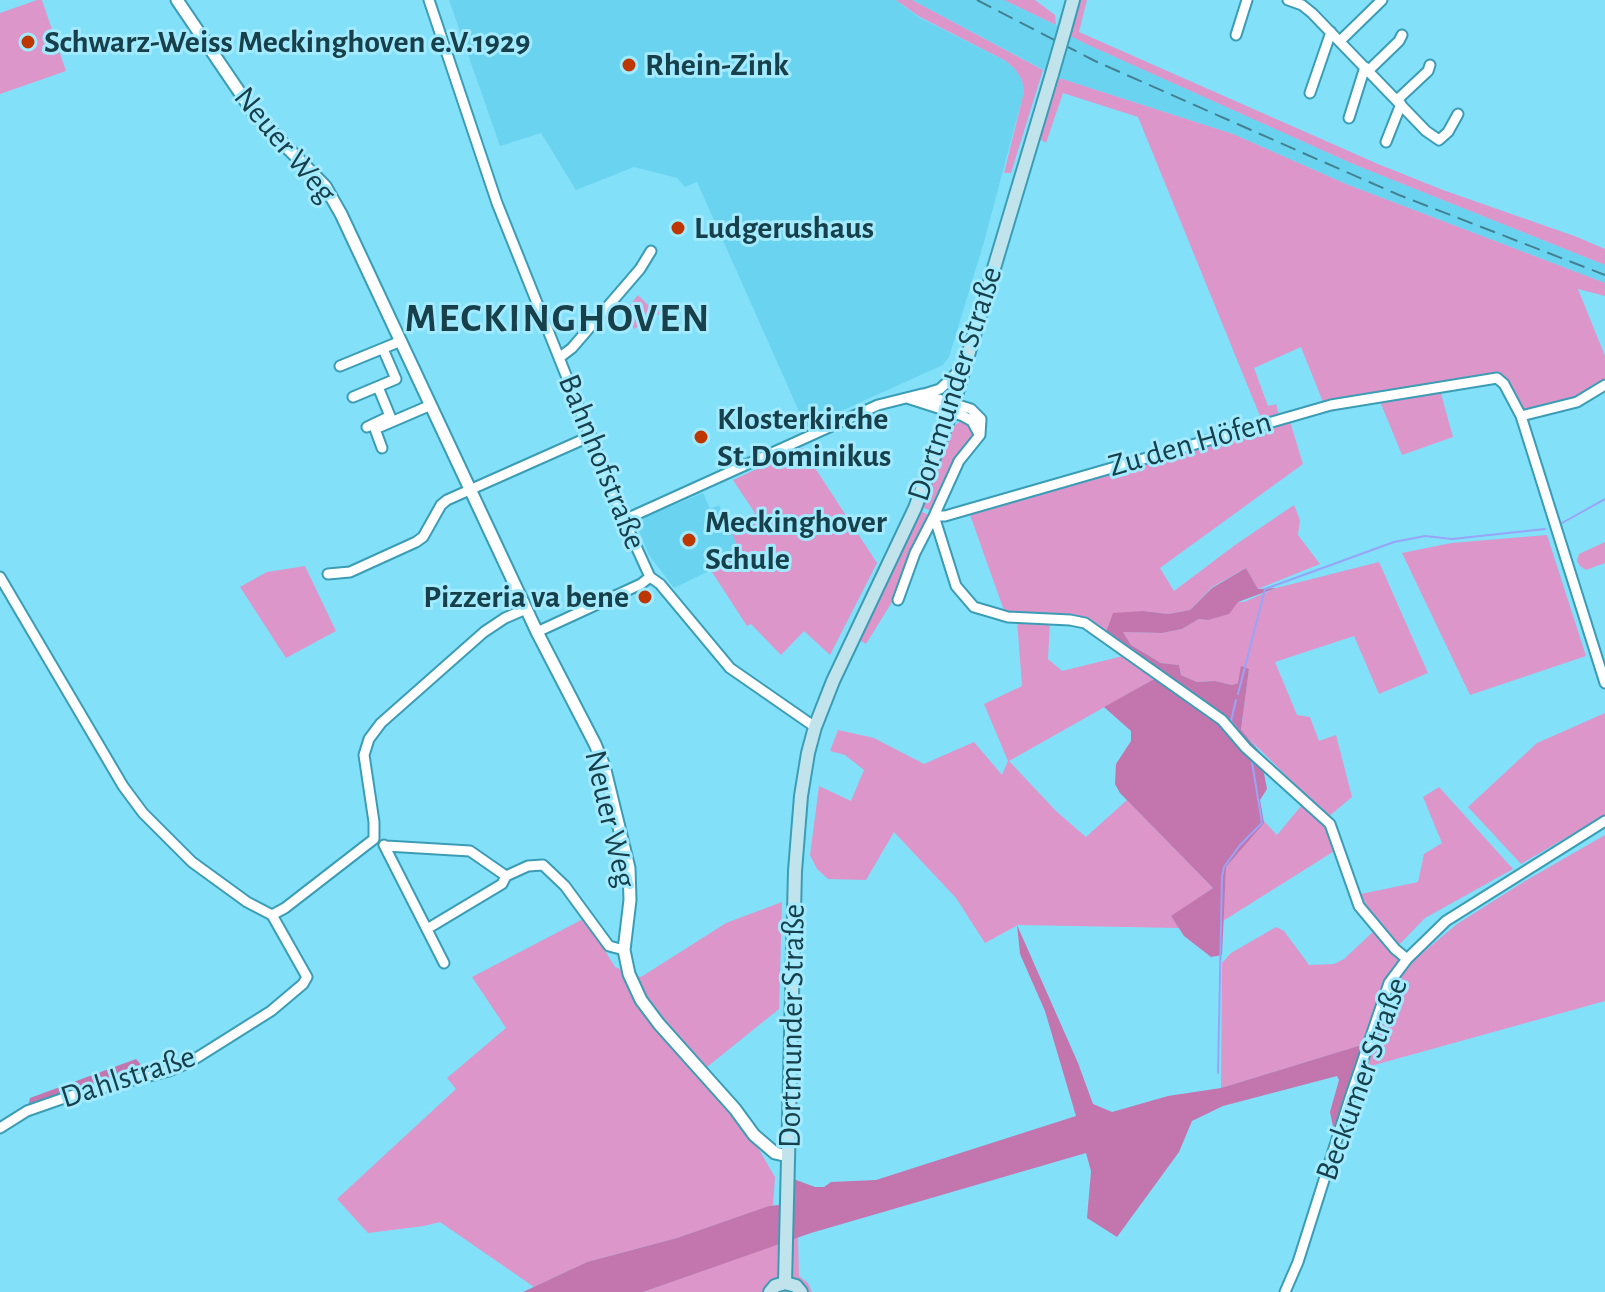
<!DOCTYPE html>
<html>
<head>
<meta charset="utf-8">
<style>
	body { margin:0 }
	canvas { display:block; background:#82e0f9 }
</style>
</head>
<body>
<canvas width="1605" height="1292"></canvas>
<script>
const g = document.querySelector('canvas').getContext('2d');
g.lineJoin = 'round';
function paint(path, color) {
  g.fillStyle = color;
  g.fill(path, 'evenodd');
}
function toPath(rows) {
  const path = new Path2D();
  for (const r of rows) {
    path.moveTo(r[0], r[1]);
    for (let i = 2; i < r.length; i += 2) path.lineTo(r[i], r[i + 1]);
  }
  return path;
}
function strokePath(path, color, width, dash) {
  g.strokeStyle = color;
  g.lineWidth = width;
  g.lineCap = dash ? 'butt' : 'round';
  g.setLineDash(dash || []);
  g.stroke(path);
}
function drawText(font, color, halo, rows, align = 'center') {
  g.font = font + ' "Alegreya Sans",sans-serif';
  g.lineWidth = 6;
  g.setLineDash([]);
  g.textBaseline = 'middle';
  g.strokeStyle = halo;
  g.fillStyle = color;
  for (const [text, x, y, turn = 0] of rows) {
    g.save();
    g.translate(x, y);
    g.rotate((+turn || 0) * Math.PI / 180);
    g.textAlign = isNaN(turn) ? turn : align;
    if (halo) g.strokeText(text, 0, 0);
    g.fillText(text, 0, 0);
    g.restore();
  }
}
paint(toPath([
	[449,0,896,0,920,18,1006,61,1015,69,1022,80,1024,92,984,242,949,357,943,365,806,427,697,182,685,187,677,178,634,167,576,190,541,133,500,146],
	[912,0,1004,0,1072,33,1072,36,1085,43,1353,164,1605,265,1605,283,1346,184,1233,134,1059,78],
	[703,493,710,509,719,505,742,555,674,588,649,555,635,521]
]), '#6ad4f0');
paint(toPath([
	[37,0,42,0,66,71,0,94,0,13],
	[896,0,912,0,1043,70,1011,173,1004,173,1024,92,1022,80,1015,69,1006,61,920,17],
	[1004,0,1035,0,1055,15,1056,25],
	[1081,0,1087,0,1079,32,1378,164,1443,190,1577,237,1605,249,1605,265,1353,164,1084,43,1071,36],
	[1059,78,1233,134,1346,184,1605,283,1605,296,1578,289,1605,356,1605,381,1570,400,1524,410,1498,372,1323,402,1301,347,1254,368,1268,406,1276,404,1279,415,1262,421,1138,117,1063,93,1046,143,1040,139],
	[638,295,650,307,657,305,661,313,634,329,626,310],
	[1440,390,1453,437,1402,455,1379,399],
	[1289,418,1303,464,1160,568,1174,591,1235,545,1294,505,1300,520,1298,535,1320,564,1258,589,1246,568,1212,587,1190,610,1168,614,1143,611,1105,635,1095,626,1006,616,969,512],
	[962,421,969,423,975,432,974,437,951,468,931,511,922,507,951,431,956,424],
	[802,448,877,563,830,655,804,631,781,655,751,624,747,626,710,569,741,555,728,524,755,513,733,480],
	[920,511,929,515,892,602,866,644,858,639],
	[1547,535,1586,656,1470,695,1402,553,1451,543],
	[1605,542,1605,563,1586,570,1580,566,1577,561,1579,554],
	[1379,562,1428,673,1379,694,1354,636,1275,662,1297,715,1310,717,1319,741,1336,735,1352,797,1328,817,1241,731,1249,669,1238,683,1232,685,1215,681,1197,682,1181,675,1179,665,1161,663,1131,645,1123,632,1162,633,1182,629,1199,619,1208,620,1238,602,1244,602,1276,588],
	[305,566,336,631,286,658,240,587,267,572],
	[1017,620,1050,621,1048,659,1062,671,1123,656,1156,678,1009,761,1056,811,1086,837,1127,800,1213,888,1172,916,1179,928,1018,925,985,943,956,898,894,832,866,880,828,879,817,869,810,855,819,786,851,801,864,770,845,755,830,751,838,730,874,738,924,764,974,742,1002,775,1008,761,984,704,1022,686],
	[1605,713,1605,815,1521,864,1468,807,1537,743],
	[1439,787,1513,869,1425,918,1399,945,1369,912,1361,894,1418,882,1424,854,1442,843,1423,797],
	[1302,805,1327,828,1336,850,1223,921,1226,867,1263,823,1263,820,1277,835],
	[1605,835,1605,1001,1360,1069,1391,984,1416,954,1420,955,1457,924,1525,881],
	[782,902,779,1009,702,1071,754,1141,775,1177,773,1205,677,1238,587,1262,534,1287,440,1222,424,1226,368,1233,337,1199,456,1089,447,1078,506,1028,472,977,585,918,615,967,641,977,726,923],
	[1276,927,1284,931,1309,965,1334,964,1344,959,1375,930,1398,958,1404,960,1388,983,1368,1043,1221,1088,1222,963,1231,953],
	[798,1237,799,1276,808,1283,812,1292,643,1292]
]), '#dd96ca');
paint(toPath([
	[1246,568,1258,589,1276,588,1238,602,1229,614,1208,620,1199,619,1182,629,1162,633,1123,632,1131,645,1161,663,1179,665,1181,675,1197,682,1215,681,1232,685,1238,683,1241,666,1249,669,1241,730,1260,752,1267,789,1260,800,1264,823,1226,867,1222,955,1211,957,1184,936,1171,916,1213,888,1120,793,1115,784,1116,764,1131,741,1131,731,1104,707,1156,678,1105,635,1113,613,1143,611,1168,614,1190,610,1212,588],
	[1017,925,1078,1063,1093,1104,1112,1112,1168,1096,1221,1088,1368,1043,1336,1141,1330,1112,1339,1080,1337,1076,1223,1106,1192,1121,1179,1152,1117,1237,1087,1218,1091,1171,1086,1153,811,1233,643,1292,523,1292,587,1262,677,1238,769,1206,787,1204,788,1177,815,1187,824,1187,831,1182,876,1180,1076,1116,1045,1011,1020,954],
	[136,1059,150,1075,27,1111,30,1098]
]), '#c375ae');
strokePath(toPath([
	[1562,523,1605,499],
	[1238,694,1265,589,1394,542,1425,536,1452,539,1545,529],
	[1236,700,1231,721,1243,737],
	[1218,1073,1222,877,1224,867,1240,845,1262,823,1252,762]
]), '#98a4f8', 2);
const minor = toPath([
	[429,0,497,203,624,520,650,577,660,584,730,668,815,727],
	[1288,0,1302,5,1312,13,1426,131,1439,140,1448,132,1458,114],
	[1236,35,1247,0],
	[1340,41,1382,0],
	[1368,71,1399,41,1402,35],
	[1310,93,1331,32],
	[1397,100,1428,71,1430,65],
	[1349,118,1365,67],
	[1386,142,1401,104],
	[559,358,572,348,640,269,651,251],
	[340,366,401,341],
	[924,394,940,389,963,367],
	[353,397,396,379,383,349],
	[907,398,963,416,972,421,979,434],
	[1521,416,1605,683],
	[367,427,390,416,378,387],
	[382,448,375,429,431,405],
	[934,516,945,516,1331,405,1497,378,1504,384,1521,416,1577,402,1605,385],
	[934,516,956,586,974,607,1008,617,1070,620,1085,623,1222,720,1246,748,1330,824,1359,906,1395,949,1407,959],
	[624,520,878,405,922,394,971,409,981,419,980,435,959,461,934,516],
	[328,574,350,572,416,542,423,537,441,505,447,500,591,436],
	[0,577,123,786,143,813,192,862,247,902,272,915],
	[898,600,915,553,933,518],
	[537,632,641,584,650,577],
	[384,845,444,963],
	[386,846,470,851,506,876,502,884,427,929],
	[506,876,528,866,543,865,565,886,609,946,624,950],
	[272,915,285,908,374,839,374,822,364,755,369,739,381,723,484,632,505,618,526,609],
	[0,1128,27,1111,70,1096,169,1071,190,1062,271,1011,303,984,307,977,272,915],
	[1285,1292,1298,1262,1350,1098,1389,983,1407,959,1446,921,1605,821]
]);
const tertiary = toPath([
	[177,0,255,115,325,186,341,214,537,632,595,744,604,766,629,868,630,900,624,950,629,974,641,1000,659,1024,735,1109,754,1135,775,1153,788,1156]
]);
const secondary = toPath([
	[1065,29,1073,0],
	[785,1283,795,871,801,796,808,753,815,727,833,681,915,508,951,412,1052,74],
	[770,1292,775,1286,785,1283,796,1286,801,1292]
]);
strokePath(minor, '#3b9db5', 13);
strokePath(tertiary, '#3b9db5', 15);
strokePath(secondary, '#3b9db5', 16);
strokePath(minor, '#fff', 9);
strokePath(tertiary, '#fff', 11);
strokePath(secondary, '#c1e4ec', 12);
strokePath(toPath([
	[977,0,1095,61,1303,153,1399,195,1605,275]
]), '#438192', 2, [16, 8]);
const secondaryBridge = toPath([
	[1052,74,1065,29]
]);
strokePath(secondaryBridge, '#3b9db5', 16, []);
strokePath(secondaryBridge, '#c1e4ec', 12);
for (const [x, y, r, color] of [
	[28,42,8,"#be3700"],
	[629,65,8,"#be3700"],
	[678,228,8,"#be3700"],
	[701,437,8,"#be3700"],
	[689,540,8,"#be3700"],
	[645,597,8,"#be3700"]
]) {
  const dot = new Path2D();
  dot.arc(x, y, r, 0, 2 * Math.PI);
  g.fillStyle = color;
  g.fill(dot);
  strokePath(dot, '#a2eaff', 3);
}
drawText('bold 32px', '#17404a', '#a2eaff', [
	["Schwarz-Weiss Meckinghoven e.V.1929",44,42],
	["Rhein-Zink",645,65],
	["Ludgerushaus",694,228],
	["Klosterkirche",717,419],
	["St.Dominikus",717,456],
	["Meckinghover",705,522],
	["Schule",705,559],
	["Pizzeria va bene",629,597,"right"]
], 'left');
drawText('32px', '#17404a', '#a2eaff', [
	["Neuer Weg",285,145,50],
	["Dortmunder Straße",955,384,-72],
	["Zu den Höfen",1190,444,-16],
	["Bahnhofstraße",602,462,68],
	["Neuer Weg",610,819,77],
	["Dortmunder Straße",792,1026,-89],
	["Dahlstraße",128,1077,-18],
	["Beckumer Straße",1362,1079,-70]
]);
g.letterSpacing = '2px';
drawText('bold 40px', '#17404a', '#a2eaff', [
	["MECKINGHOVEN",558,319]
]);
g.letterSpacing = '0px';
</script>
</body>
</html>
